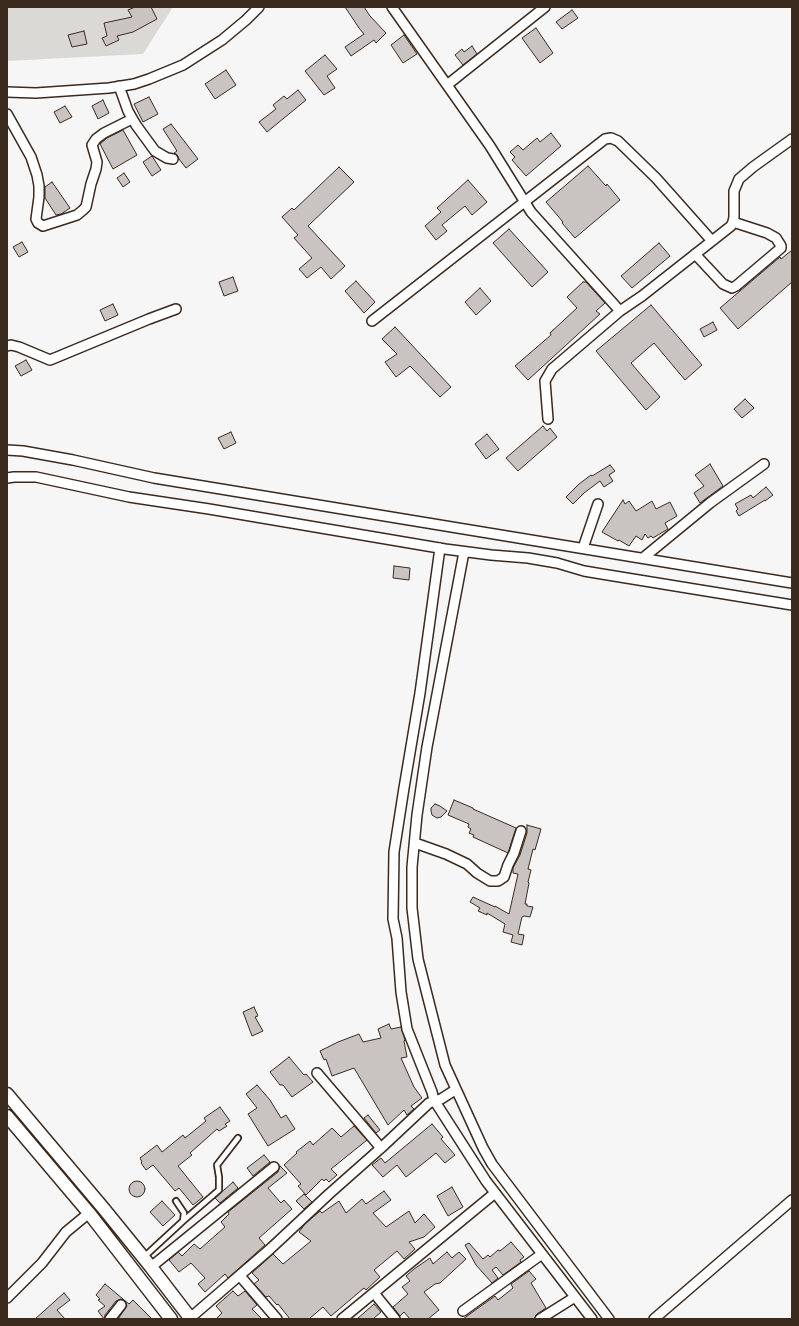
<!DOCTYPE html>
<html>
<head>
<meta charset="utf-8">
<style>
	body { margin:0 }
	#map { position:relative; width:799px; height:1326px; overflow:hidden; background:#f7f6f6; font-family:Delius,sans-serif }
	canvas { display:block }
	.frame { position:absolute; inset:0; border:8px solid #3b2a1e; pointer-events:none }
</style>
</head>
<body>
<div id="map">
<canvas width="799" height="1326"></canvas>
<div class="frame"></div>
</div>
<script>
const g = document.querySelector('canvas').getContext('2d');
g.lineJoin = 'round';
function paint(path, color) {
  g.fillStyle = color;
  g.fill(path, 'evenodd');
}
function toPath(rows) {
  const path = new Path2D();
  for (const r of rows) {
    if (r.length === 3) {
      path.moveTo(r[0] + r[2], r[1]);
      path.arc(r[0], r[1], r[2], 0, 2 * Math.PI);
      continue;
    }
    path.moveTo(r[0], r[1]);
    for (let i = 2; i < r.length; i += 2) path.lineTo(r[i], r[i + 1]);
  }
  return path;
}
function strokePath(path, color, width, dash) {
  g.strokeStyle = color;
  g.lineWidth = width;
  g.lineCap = dash ? 'butt' : 'round';
  g.setLineDash(dash || []);
  g.stroke(path);
}
paint(toPath([
	[7,7,173,7,143,54,7,61]
]), '#dbd9d6');
const building = toPath([
	[135,7,151,7,157,19,133,32,117,36,119,40,106,46,102,38,107,36,104,23,132,17,128,10,135,7],
	[345,7,364,7,370,16,386,33,376,43,374,40,351,56,345,47,364,34,359,28,345,7],
	[572,10,578,18,562,29,556,22,572,10],
	[536,28,553,53,540,63,522,38,536,28],
	[84,31,87,44,72,47,68,35,84,31],
	[404,35,417,54,403,63,391,45,404,35],
	[472,46,477,54,463,65,455,55,462,49,464,52,472,46],
	[325,55,337,69,327,76,335,88,324,95,305,71,325,55],
	[226,70,236,85,215,99,205,84,226,70],
	[298,90,306,100,267,132,259,122,276,109,273,105,284,96,287,99,298,90],
	[149,97,158,114,143,122,134,104,149,97],
	[103,100,109,113,98,119,92,106,103,100],
	[65,106,72,117,60,123,54,112,65,106],
	[171,124,198,159,186,168,179,159,177,155,174,153,177,151,163,129,171,124],
	[123,130,137,155,113,169,100,144,107,138,123,130],
	[551,133,561,146,526,176,512,160,515,157,510,152,518,145,523,150,537,138,540,142,551,133],
	[152,156,161,170,152,176,143,162,152,156],
	[588,166,606,186,607,184,620,200,575,238,562,223,563,222,546,202,588,166],
	[339,167,354,182,308,226,345,266,331,279,321,267,307,278,299,269,312,258,294,238,298,235,282,217,292,208,294,210,339,167],
	[124,173,130,182,123,187,117,178,124,173],
	[468,180,487,202,472,215,465,206,442,225,447,231,436,240,425,226,441,212,437,208,468,180],
	[52,182,70,208,61,214,56,215,45,198,45,187,52,182],
	[509,229,548,272,532,287,493,243,509,229],
	[22,242,28,252,19,257,13,247,22,242],
	[659,243,670,256,632,288,621,276,659,243],
	[792,250,792,282,738,329,720,308,780,257,781,259,792,250],
	[233,277,238,291,224,296,219,282,233,277],
	[356,281,375,302,364,313,345,291,356,281],
	[583,282,586,282,605,303,596,311,600,314,528,380,515,366,551,335,550,333,577,308,567,297,583,282],
	[480,288,491,301,476,315,465,302,480,288],
	[113,304,118,315,105,321,100,310,113,304],
	[651,305,702,365,685,380,654,343,631,363,660,397,646,410,596,351,651,305],
	[713,322,717,330,704,337,700,329,713,322],
	[395,327,451,387,440,397,410,366,396,377,385,362,397,354,382,339,395,327],
	[26,360,32,370,21,376,15,366,26,360],
	[745,399,754,408,742,418,734,409,745,399],
	[543,426,547,431,550,428,557,437,518,471,506,458,543,426],
	[231,432,236,443,224,449,218,438,231,432],
	[487,434,499,449,486,459,475,444,487,434],
	[710,464,723,486,700,503,694,493,704,486,695,475,710,464],
	[610,465,615,471,609,475,613,481,604,487,600,481,584,493,573,504,566,497,579,484,591,475,592,476,610,465],
	[766,487,773,495,765,501,765,500,739,516,736,511,738,509,735,504,751,495,753,498,766,487],
	[623,500,625,504,629,501,636,511,652,501,656,509,670,502,677,516,665,523,668,529,653,538,651,536,648,538,645,534,642,540,636,536,629,546,619,540,618,541,602,532,623,500],
	[394,566,410,568,409,580,393,578,394,566],
	[454,800,473,808,473,809,516,828,508,853,473,837,474,835,469,833,471,829,468,827,469,824,448,815,454,800],
	[435,804,440,806,447,811,441,817,437,818,432,815,431,811,431,808,435,804],
	[527,825,541,829,535,850,533,849,528,869,531,870,528,882,529,883,525,904,527,904,527,906,533,907,530,917,524,916,522,917,518,934,524,935,522,945,511,942,513,935,503,932,505,924,487,913,487,915,478,911,480,908,470,902,473,897,495,907,495,906,509,914,518,874,513,873,513,868,520,855,527,833,527,825],
	[254,1007,258,1016,255,1017,263,1031,252,1036,243,1012,254,1007],
	[389,1024,391,1029,401,1027,405,1040,404,1041,407,1057,401,1058,414,1087,422,1098,411,1106,414,1109,407,1115,404,1110,388,1125,354,1068,332,1076,326,1059,324,1060,320,1051,338,1042,359,1034,363,1042,381,1038,378,1029,389,1024],
	[289,1057,304,1075,306,1074,313,1082,292,1097,283,1085,280,1085,270,1072,289,1057],
	[257,1085,270,1100,281,1118,286,1115,295,1129,268,1146,248,1114,257,1108,246,1094,257,1085],
	[220,1107,230,1121,225,1124,227,1126,219,1131,217,1129,190,1153,192,1155,178,1166,203,1197,193,1205,179,1188,175,1191,153,1165,146,1170,141,1163,142,1162,140,1158,157,1145,162,1152,183,1135,185,1138,206,1121,204,1118,220,1107],
	[368,1115,380,1130,376,1133,364,1118,368,1115],
	[432,1124,443,1137,441,1139,455,1155,445,1163,436,1153,406,1177,397,1165,383,1177,372,1165,381,1158,385,1163,432,1124],
	[354,1126,367,1140,331,1169,337,1175,329,1182,326,1179,324,1181,322,1179,306,1195,298,1186,301,1184,284,1165,297,1153,296,1152,310,1141,313,1145,332,1128,341,1137,354,1126],
	[264,1155,270,1162,253,1176,247,1168,264,1155],
	[280,1166,287,1173,268,1188,281,1203,284,1200,292,1209,259,1238,265,1245,228,1278,225,1274,205,1292,198,1284,205,1278,191,1263,179,1272,169,1260,178,1252,182,1256,194,1244,200,1249,225,1227,221,1222,229,1214,228,1212,278,1172,280,1166],
	[137,1189,8],
	[233,1182,238,1188,220,1203,215,1198,233,1182],
	[452,1187,463,1207,448,1216,437,1196,452,1187],
	[384,1191,391,1200,373,1213,386,1227,409,1211,415,1223,424,1214,435,1227,424,1237,409,1242,415,1249,404,1259,397,1251,374,1270,380,1277,366,1290,364,1288,331,1316,323,1307,309,1319,290,1319,278,1304,277,1305,269,1296,266,1297,254,1284,259,1280,252,1273,273,1254,283,1264,311,1241,299,1232,305,1224,320,1211,322,1213,339,1201,346,1213,362,1199,366,1204,384,1191],
	[304,1194,312,1202,304,1209,296,1201,304,1194],
	[162,1201,175,1215,163,1226,150,1212,162,1201],
	[511,1242,524,1257,520,1260,521,1262,503,1275,496,1267,492,1270,498,1278,492,1283,476,1265,465,1245,469,1243,483,1259,488,1255,490,1257,498,1250,500,1251,511,1242],
	[447,1252,452,1258,459,1252,466,1259,440,1283,435,1284,424,1292,439,1310,428,1319,410,1319,404,1312,400,1316,393,1307,408,1294,402,1287,410,1281,406,1276,414,1269,430,1258,433,1264,447,1252],
	[529,1271,536,1279,531,1283,546,1308,537,1314,534,1319,463,1319,495,1296,498,1300,513,1288,511,1284,529,1271],
	[105,1284,129,1304,133,1300,152,1319,118,1319,127,1306,125,1301,121,1299,116,1301,105,1315,104,1319,98,1311,105,1306,98,1300,100,1299,96,1295,105,1284],
	[233,1291,238,1296,245,1291,257,1305,252,1309,262,1319,216,1319,222,1313,216,1306,233,1291],
	[64,1293,70,1300,57,1310,65,1319,35,1319,64,1293],
	[374,1304,381,1312,373,1319,357,1319,374,1304]
]);
paint(building, '#c9c3c1');
strokePath(building, '#3b2a1e', 1);
const service = toPath([
	[183,1221,219,1190,219,1177,217,1165,238,1138],
	[144,1257,183,1221,184,1213,176,1201]
]);
const minor = toPath([
	[392,7,490,146,531,212,620,311,642,296,731,226,733,222,734,217,734,191,739,179,753,167,792,139],
	[447,85,545,7],
	[119,86,128,111,136,125,155,151,167,158,173,159],
	[7,92,36,93,109,88,134,84,149,79,183,65,222,40,246,20,259,7],
	[7,114,31,157,37,175,39,186,39,197,36,219,38,223,43,226,77,215,83,210,86,207,91,184,96,169,97,162,92,145,96,139,104,133,132,119],
	[695,254,723,284,732,288,736,286,781,248,781,246,776,238,767,233,733,222],
	[372,321,605,139,611,138,618,141,656,178,712,241],
	[7,346,11,345,19,347,50,360,149,319,176,309],
	[548,419,545,381,552,369,620,311],
	[7,450,23,451,73,460,154,478,792,583],
	[7,478,14,477,36,477,129,497,209,509,445,549,491,555,528,558,557,563,584,571,608,575,792,605],
	[440,548,420,693,404,788,394,852,393,919,397,938,401,992,407,1029,432,1092,434,1100,486,1181,592,1319],
	[583,548,598,504],
	[464,552,427,747,417,815,412,867,412,908,418,959,445,1065,483,1148,492,1164,609,1319],
	[643,558,710,503,764,464],
	[415,843,446,854,467,864,477,873,490,881,498,881,504,877,508,865,514,853,521,831],
	[317,1073,381,1148],
	[151,1267,274,1167],
	[240,1276,277,1319],
	[374,1293,395,1319],
	[7,1298,42,1263,66,1232,89,1213],
	[463,1311,542,1254],
	[110,1319,121,1305],
	[189,1319,269,1250,329,1194,381,1148,429,1103,441,1099,455,1090],
	[342,1319,495,1193],
	[540,1319,575,1297],
	[654,1319,792,1200]
]);
const tertiary = toPath([
	[7,1094,104,1209,151,1267,191,1319],
	[7,1116,89,1213,171,1319]
]);
strokePath(service, '#3b2a1e', 8);
strokePath(minor, '#3b2a1e', 12);
strokePath(tertiary, '#3b2a1e', 15);
strokePath(service, '#fff', 4.5);
strokePath(minor, '#fff', 9);
strokePath(tertiary, '#fff', 12);
</script>
</body>
</html>
